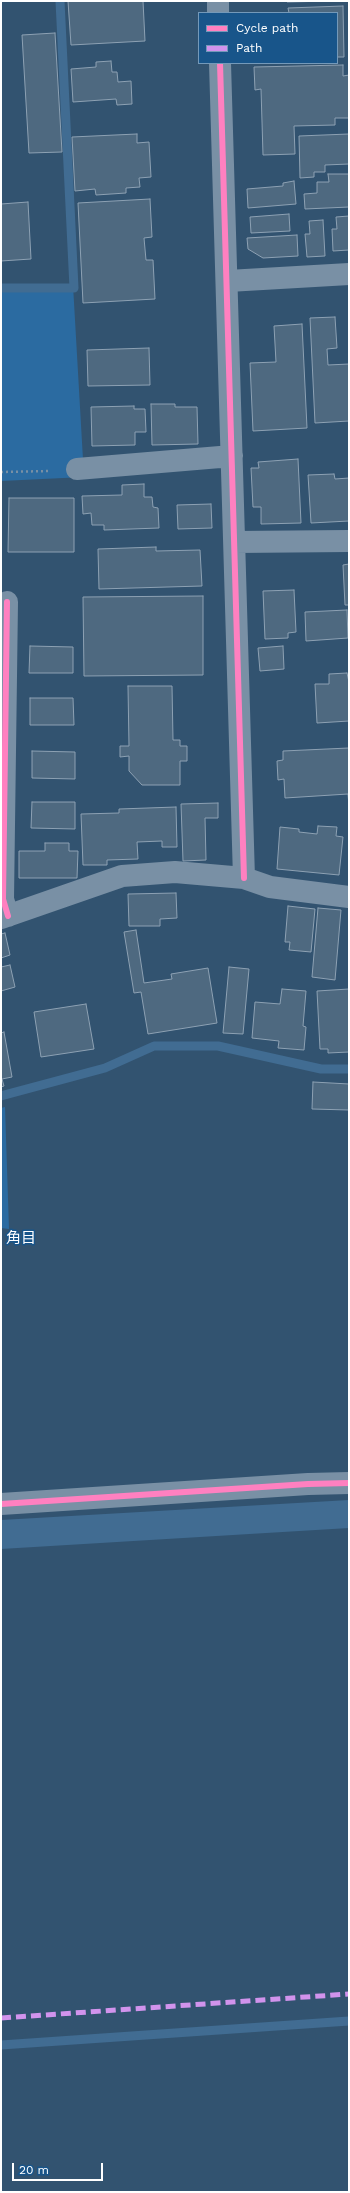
<!DOCTYPE html>
<html>
<head>
<meta charset="utf-8">
<style>
	body { margin:0 }
	#map { position:relative; width:350px; height:2193px; overflow:hidden; background:#325370; font-family:"Work Sans",sans-serif }
	canvas { display:block }
	.frame { position:absolute; inset:0; border:2px solid #fff; pointer-events:none }
	.legend { position:absolute; left:198px; top:12px; width:140px; height:52px; box-sizing:border-box; background:#18558a; border:1px solid #7499b9; margin:0; padding:5px 7px; list-style:none; font-size:12px; color:#fff }
	.legend li { display:flex; align-items:center; gap:8px; height:20px }
	.legend b { width:20px; border:1px solid #7499b9 }
	.scale { position:absolute; left:12px; top:2163px; width:91px; height:18px; box-sizing:border-box; border:2px solid #fff; border-top:0; padding-left:5px; font-size:12px; line-height:14px; white-space:nowrap; color:#fff; -webkit-text-stroke:3px #18558a; paint-order:stroke }
</style>
</head>
<body>
<div id="map">
<canvas width="350" height="2193"></canvas>
<div class="frame"></div>
<ul class="legend">
<li><b style="height:5px;background:#ff80c0"></b>Cycle path</li>
<li><b style="height:5px;background:#d193ec"></b>Path</li>
</ul>
<div class="scale">20 m</div>
</div>
<script>
const g = document.querySelector('canvas').getContext('2d');
g.lineJoin = 'round';
function paint(path, color) {
  g.fillStyle = color;
  g.fill(path, 'evenodd');
}
function toPath(rows) {
  const path = new Path2D();
  for (const r of rows) {
    path.moveTo(r[0], r[1]);
    for (let i = 2; i < r.length; i += 2) path.lineTo(r[i], r[i + 1]);
  }
  return path;
}
function strokePath(path, color, width, dash) {
  g.strokeStyle = color;
  g.lineWidth = width;
  g.lineCap = dash ? 'butt' : 'round';
  g.setLineDash(dash || []);
  g.stroke(path);
}
function drawText(font, color, halo, rows, align = 'center') {
  g.font = font + ' "Work Sans","Noto Sans JP",sans-serif';
  g.lineWidth = 3;
  g.setLineDash([]);
  g.textBaseline = 'middle';
  g.strokeStyle = halo;
  g.fillStyle = color;
  for (const [text, x, y, turn = 0] of rows) {
    g.save();
    g.translate(x, y);
    g.rotate((+turn || 0) * Math.PI / 180);
    g.textAlign = isNaN(turn) ? turn : align;
    if (halo) g.strokeText(text, 0, 0);
    g.fillText(text, 0, 0);
    g.restore();
  }
}
paint(toPath([
	[73,285,84,477,1,481,1,286],
	[5,1107,9,1229,1,1228,1,1108]
]), '#2b6ba1');
paint(toPath([
	[349,1500,349,1528,1,1549,1,1520]
]), '#416c92');
strokePath(toPath([
	[1,288,74,288,60,1],
	[1,1096,105,1068,154,1046,218,1046,321,1069,349,1069],
	[1,2045,349,2021]
]), '#416c92', 9);
const building = toPath([
	[68,1,143,1,145,41,71,45,68,1],
	[287,1,331,1,287,2,287,1],
	[343,6,344,57,337,57,337,13,289,13,288,8,343,6],
	[55,33,62,152,29,153,22,35,55,33],
	[111,61,112,72,117,72,118,82,131,81,132,104,117,105,116,99,73,102,71,69,96,67,96,62,111,61],
	[343,65,343,76,349,75,349,118,335,118,335,125,294,126,295,154,263,155,261,89,255,90,254,67,343,65],
	[137,134,137,143,149,142,151,177,139,178,140,187,126,188,126,193,96,195,95,189,75,191,72,137,137,134],
	[349,134,349,164,325,165,325,172,314,172,314,177,300,178,299,136,349,134],
	[328,174,349,174,349,207,305,209,304,194,317,193,317,182,329,182,328,174],
	[294,181,296,204,248,208,247,189,283,186,283,183,294,181],
	[150,199,152,237,144,238,146,260,153,260,155,299,83,303,78,203,150,199],
	[28,202,31,259,1,261,1,204,28,202],
	[289,214,290,231,251,233,250,217,289,214],
	[349,216,349,250,333,251,332,229,337,229,336,217,349,216],
	[323,220,325,256,307,257,305,234,310,234,309,221,323,220],
	[297,235,298,256,263,258,248,249,247,238,297,235],
	[335,317,337,348,327,349,328,365,349,364,349,421,315,423,310,318,335,317],
	[302,324,307,428,253,431,250,363,276,362,274,326,302,324],
	[149,348,150,385,88,386,87,350,149,348],
	[151,404,175,404,175,407,197,407,198,444,152,445,151,404],
	[134,406,134,409,145,409,146,432,135,432,135,445,92,446,91,407,134,406],
	[298,459,301,523,261,524,261,507,253,507,251,468,259,468,258,462,298,459],
	[334,474,335,479,349,478,349,521,311,523,308,475,334,474],
	[144,484,144,497,152,497,153,507,158,508,159,528,104,530,104,525,92,525,91,513,83,514,82,496,122,495,122,485,144,484],
	[9,498,74,498,74,552,8,552,9,498],
	[211,504,212,528,178,529,177,505,211,504],
	[156,547,156,551,200,550,202,586,99,589,98,549,156,547],
	[349,564,349,605,345,605,343,565,349,564],
	[294,590,296,632,288,633,288,638,265,639,263,591,294,590],
	[203,596,203,675,84,676,83,597,203,596],
	[347,610,348,638,306,641,305,612,347,610],
	[30,646,73,647,73,673,29,673,30,646],
	[283,646,284,669,260,671,258,648,283,646],
	[347,673,349,682,349,721,317,723,315,684,329,684,329,674,347,673],
	[128,686,172,686,173,740,180,740,180,746,187,746,187,761,180,761,180,785,142,785,129,771,129,756,120,757,120,746,129,746,128,686],
	[30,698,73,698,74,725,30,725,30,698],
	[349,748,349,806,348,794,285,798,284,779,278,780,277,761,283,760,283,751,349,748],
	[32,751,75,752,75,779,32,778,32,751],
	[32,802,75,802,75,829,31,828,32,802],
	[218,803,218,818,205,818,206,860,183,861,181,804,218,803],
	[176,807,177,847,162,847,162,841,137,842,138,859,107,860,107,865,83,865,81,814,119,813,119,809,176,807],
	[318,826,337,827,336,836,343,837,339,875,277,869,280,827,299,829,299,832,317,834,318,826],
	[45,843,69,843,69,851,78,851,77,878,19,878,19,851,45,851,45,843],
	[176,893,177,918,160,919,160,926,129,926,128,894,176,893],
	[288,906,315,909,311,952,289,950,290,942,285,942,288,906],
	[318,908,341,910,335,980,312,977,318,908],
	[136,930,144,983,172,979,171,974,208,968,217,1023,148,1034,141,992,134,993,124,932,136,930],
	[5,933,10,955,1,958,1,934,5,933],
	[10,965,15,987,1,991,1,967,10,965],
	[229,967,249,969,243,1034,223,1033,229,967],
	[282,989,306,991,303,1026,306,1027,304,1050,278,1048,279,1041,252,1038,255,1002,280,1004,282,989],
	[349,989,349,1052,328,1053,328,1049,320,1049,317,991,349,989],
	[86,1004,94,1049,41,1057,34,1012,86,1004],
	[4,1032,12,1077,2,1079,4,1086,1,1087,1,1033,4,1032],
	[313,1082,349,1084,349,1110,312,1109,313,1082]
]);
paint(building, '#4e6980');
strokePath(building, '#8da1b3', 1);
strokePath(toPath([
	[1,472,50,471]
]), '#7990a5', 2.5, [2, 3]);
strokePath(toPath([
	[218,1,218,13],
	[220,63,244,878],
	[228,281,349,274],
	[77,469,232,456],
	[235,542,349,541],
	[7,602,3,899,8,916],
	[1,918,122,876,175,872,244,878,270,887,349,897],
	[1,1504,308,1484,349,1483]
]), '#7990a5', 22);
strokePath(toPath([
	[1,2018,349,1994]
]), '#d193ec', 5, [10, 5]);
strokePath(toPath([
	[220,63,244,878],
	[7,602,3,899,8,916],
	[1,1504,308,1484,349,1483]
]), '#ff80c0', 6);
drawText('15px', '#fff', '#18558a', [
	["角目",21,1239]
]);
</script>
</body>
</html>
